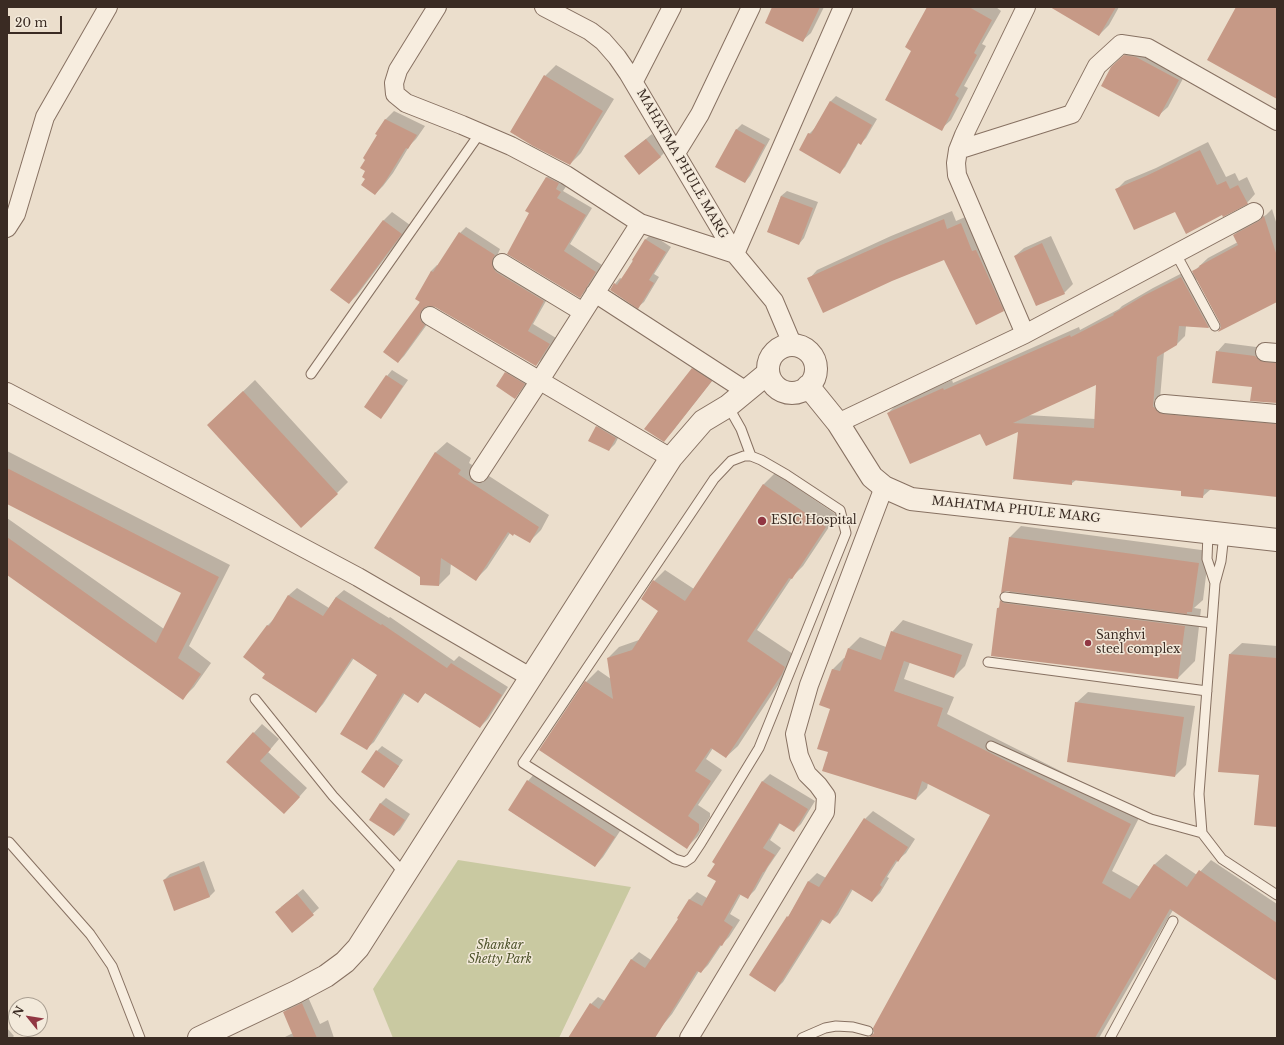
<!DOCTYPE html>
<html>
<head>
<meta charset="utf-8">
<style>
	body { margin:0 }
	#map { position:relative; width:1284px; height:1045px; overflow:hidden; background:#ebdecc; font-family:"Libre Baskerville",serif }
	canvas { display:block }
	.frame { position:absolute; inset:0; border:8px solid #3a2b23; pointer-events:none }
	.north { position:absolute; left:8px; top:997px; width:40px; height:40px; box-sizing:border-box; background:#f3eadb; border:1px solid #a99e91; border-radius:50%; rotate:300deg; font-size:11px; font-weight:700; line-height:16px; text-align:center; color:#3a2b23 }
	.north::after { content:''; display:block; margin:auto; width:14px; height:18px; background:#913743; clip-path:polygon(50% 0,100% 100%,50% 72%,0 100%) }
	.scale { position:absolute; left:8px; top:16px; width:54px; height:18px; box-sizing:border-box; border:2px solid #3a2b23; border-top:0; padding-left:5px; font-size:12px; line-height:14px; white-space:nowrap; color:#3a2b23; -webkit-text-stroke:3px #f3eadb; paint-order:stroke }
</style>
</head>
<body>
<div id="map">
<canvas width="1284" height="1045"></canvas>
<div class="frame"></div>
<div class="north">N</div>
<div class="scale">20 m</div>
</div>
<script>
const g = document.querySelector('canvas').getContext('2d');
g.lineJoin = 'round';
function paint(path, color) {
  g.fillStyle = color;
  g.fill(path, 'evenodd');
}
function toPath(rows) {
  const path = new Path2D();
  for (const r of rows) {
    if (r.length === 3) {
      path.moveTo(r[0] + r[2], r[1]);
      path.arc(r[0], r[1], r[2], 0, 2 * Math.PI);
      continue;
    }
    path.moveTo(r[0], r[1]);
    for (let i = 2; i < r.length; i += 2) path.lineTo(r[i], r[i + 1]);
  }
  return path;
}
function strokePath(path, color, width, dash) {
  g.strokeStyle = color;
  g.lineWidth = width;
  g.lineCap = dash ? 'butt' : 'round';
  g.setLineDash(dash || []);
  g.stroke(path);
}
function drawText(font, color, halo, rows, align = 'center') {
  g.font = font + ' "Libre Baskerville",serif';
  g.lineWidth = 3;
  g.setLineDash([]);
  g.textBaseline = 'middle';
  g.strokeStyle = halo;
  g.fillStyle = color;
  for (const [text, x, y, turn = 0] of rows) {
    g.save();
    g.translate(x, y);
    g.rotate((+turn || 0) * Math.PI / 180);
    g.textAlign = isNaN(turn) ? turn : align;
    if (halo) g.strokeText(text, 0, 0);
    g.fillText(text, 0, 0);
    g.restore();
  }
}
paint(toPath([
	[458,860,631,887,559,1038,393,1038,373,989]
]), '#c9c9a1');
paint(toPath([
	[773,7,824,7,811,33,803,40],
	[928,7,996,7,1001,11,982,44,986,46,964,86,968,88,951,120,941,129,913,50],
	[1052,7,1119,7,1109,25,1099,35],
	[1134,47,1187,71,1168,107,1159,115,1121,59],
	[556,65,614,99,581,153,570,164,545,76],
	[836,96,877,119,866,138,861,143,859,142,845,167,839,173,809,134,815,128,831,101],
	[394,111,425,126,416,139,410,145,393,173,383,186,375,194,366,179,378,135,377,134,386,119],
	[742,124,770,139,750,176,745,182,736,130],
	[652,134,666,151,660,157,631,151],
	[1208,142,1226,177,1235,173,1239,181,1247,177,1255,194,1247,203,1223,214,1175,211,1116,190,1125,181,1156,168],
	[554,170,567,185,563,191,592,208,570,244,602,265,586,290,580,297,531,213,527,210,547,177],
	[787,191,818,202,804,238,799,244,768,232,781,196],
	[1272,209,1277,225,1277,330,1276,330,1277,301,1222,327,1198,279,1196,280,1217,319,1209,327,1186,326,1185,336,1177,344,1164,352,1160,399,1277,416,1277,496,1211,489,1202,497,1183,490,1076,480,1071,484,1019,431,981,432,888,413,897,404,952,380,953,383,1079,327,1080,330,1119,309,1122,306,1153,288,1190,269,1192,273,1208,258,1238,242,1234,235,1242,227,1266,215],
	[1097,384,1095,419,1027,415],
	[952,211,956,221,970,215,1012,302,1003,310,944,259,809,279,817,270,891,236],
	[392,212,410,225,357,295,349,303,331,290,384,220],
	[466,227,500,249,497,256,550,294,533,324,556,338,542,359,536,365,436,306,426,305,425,309,431,319,404,356,398,362,431,271,437,265,439,266,460,233],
	[651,234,671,247,654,274,659,277,644,302,638,307,615,284,620,278,622,279,645,240],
	[1051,236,1073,284,1064,293,1015,256,1024,248],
	[1225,343,1264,348,1277,355,1277,402,1253,386,1217,352],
	[701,361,719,372,672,432,664,440,693,369],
	[511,368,530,378,520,392,515,398,506,373],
	[392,370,408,380,386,412,381,417,387,376],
	[255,380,348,482,337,493,208,425],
	[602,421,621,432,615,444,609,450,597,427],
	[447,442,471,458,469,463,549,515,541,530,530,541,515,533,510,533,487,568,476,579,451,563,450,574,439,585,435,453],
	[7,451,230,565,189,646,211,663,194,687,183,698,7,574,7,518,164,629,183,593,7,503],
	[775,473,837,515,803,566,793,576,757,630,796,656,794,661,738,746,726,757,713,748,706,759,722,770,698,805,710,813,710,817,698,836,687,847,540,750,586,682,598,670,611,679,608,658,619,647,639,640,659,610,654,581,665,570,694,589,763,485],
	[1021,526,1209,551,1203,600,1194,608,1201,609,1195,661,1178,678,998,608,1000,606,1001,600,1010,591,1010,537],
	[297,588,329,608,336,597,344,590,389,618,390,617,454,661,459,656,508,687,488,719,480,727,426,692,418,701,405,693,374,742,366,749,379,675,354,658,323,704,316,712,244,657,268,625,275,618,289,595],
	[903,620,973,644,965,666,954,677,910,662,904,679,954,697,947,714,1142,812,1112,871,1140,887,1154,865,1166,854,1197,875,1211,860,1277,904,1277,979,1173,910,1099,1038,870,1038,875,1033,991,815,928,783,927,788,916,799,829,751,831,708,820,704,833,669,844,658,845,658,849,648,860,637,886,647,892,632],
	[1242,643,1277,646,1277,826,1260,774,1230,654],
	[1088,692,1195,706,1186,765,1175,776,1076,703],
	[262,724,279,739,268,752,307,788,292,805,227,762],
	[382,746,403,760,389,781,384,786,377,751],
	[536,772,622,828,603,857,595,866,509,810,528,781],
	[770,774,815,801,801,824,794,831,780,823,770,840,781,848,768,867,755,890,748,897,741,894,730,914,740,920,729,937,722,944,708,965,701,972,699,971,672,1014,652,1038,570,1038,591,1004,598,997,605,1001,631,960,639,952,651,960,679,919,678,918,690,899,697,892,707,898,717,881,716,864,713,862,763,781],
	[386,798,410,814,400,830,394,835,380,804],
	[873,811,915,839,906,853,898,860,887,877,889,878,880,893,872,901,853,889,838,915,830,923,823,919,783,982,775,990,788,917,790,914,809,881,817,873,826,878,865,819],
	[204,861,215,891,210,896,175,909,164,880,170,874],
	[303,889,319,908,292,932,281,907],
	[308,997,320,1024,328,1020,334,1038,283,1038,293,1033,284,1012,290,1006],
	[7,1028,14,1036,12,1038,7,1038]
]), '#0003');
paint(toPath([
	[772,7,820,7,803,42,765,23],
	[927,7,969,7,992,20,974,53,977,55,955,95,959,98,942,131,885,100,911,51,905,47],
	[1050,7,1116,7,1099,36],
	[1236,7,1277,7,1277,99,1207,60],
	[1124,55,1136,57,1179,80,1159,117,1101,86,1111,67],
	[544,75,603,111,570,165,533,146,510,132],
	[830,101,872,125,861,145,858,143,840,174,799,150,808,133,811,134],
	[385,119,417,135,408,149,406,148,385,182,375,195,361,185,365,179,362,177,365,171,360,168,365,160,363,158,377,135,375,134],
	[736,129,765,145,745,183,715,167],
	[646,139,661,157,639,175,624,156],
	[1200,150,1217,185,1226,181,1230,189,1238,185,1248,204,1223,217,1222,215,1186,234,1175,212,1134,230,1115,189,1146,176],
	[546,177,559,183,556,189,561,192,557,198,586,215,564,251,596,272,580,298,507,254,529,213,525,211],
	[781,196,813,208,799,245,767,232],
	[1264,216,1277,256,1277,302,1218,332,1221,327,1220,323,1192,271,1200,267,1199,266,1238,245,1233,235,1259,221],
	[944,219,947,229,961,223,972,251,976,250,1004,311,976,325,944,260,892,281,823,313,807,278,881,245],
	[383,220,402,234,349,304,330,290],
	[459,232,495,255,493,258,492,263,493,268,496,272,544,301,528,331,550,344,536,366,435,307,430,306,425,307,421,311,420,316,421,321,425,325,398,363,383,352,420,302,415,299,431,271,433,272],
	[645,239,666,252,649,280,654,283,638,309,610,290,614,283,617,285,633,261,632,260],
	[1042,243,1065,294,1036,306,1014,256],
	[1181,277,1209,328,1179,326,1177,345,1157,357,1153,407,1154,407,1158,412,1163,414,1277,424,1277,497,1204,489,1203,498,1181,496,1181,491,1072,480,1072,485,1013,479,1018,432,986,446,980,434,910,464,887,413,943,388,944,390,1070,335,1071,337,1114,315,1113,314,1143,296],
	[1096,385,1094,428,1013,423],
	[1216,351,1255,356,1259,360,1264,362,1277,363,1277,403,1250,401,1252,387,1212,383],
	[692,368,712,381,664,442,644,429],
	[505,372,525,384,515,399,496,386],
	[386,375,403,386,381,419,364,407],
	[243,391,338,494,301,528,207,425],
	[596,426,616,438,609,451,588,441],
	[435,452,461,470,458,474,539,527,530,543,514,534,513,536,508,532,476,581,441,558,439,586,420,585,420,577,374,548],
	[7,468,219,577,178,658,201,674,183,700,7,575,7,537,156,643,181,593,7,504],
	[763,484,826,527,792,579,789,578,747,641,785,667,782,674,726,758,711,748,695,771,711,781,688,816,699,824,699,830,687,849,539,750,585,681,613,699,607,658,632,650,658,611,641,599,653,580,685,601],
	[1009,537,1199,563,1192,612,1187,612,1187,614,1006,591,1001,593],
	[288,595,323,616,336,597,381,625,382,624,447,668,451,663,502,695,480,728,425,693,418,703,403,693,367,750,340,734,377,675,352,658,316,713,262,678,265,674,243,657,267,625,269,626],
	[1000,600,1004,603,1185,626,1178,679,991,656,997,608,999,608],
	[891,631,962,655,954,678,904,661,894,691,943,708,937,726,1131,824,1102,883,1130,899,1154,864,1187,887,1199,870,1277,923,1277,981,1170,909,1095,1038,868,1038,874,1033,873,1028,990,815,922,781,916,800,822,771,828,752,817,749,830,709,819,705,832,669,840,671,848,648,881,660],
	[1229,654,1277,658,1277,827,1254,825,1259,775,1218,772],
	[1075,702,1184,717,1175,777,1067,762],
	[253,732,271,749,260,761,300,797,284,814,226,762],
	[376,750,399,766,384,788,361,772],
	[527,780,615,837,595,867,508,810],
	[762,781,808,809,794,832,779,823,763,848,775,855,764,872,763,872,748,899,739,894,724,921,733,927,722,946,720,945,701,973,697,971,655,1038,568,1038,590,1003,599,1009,631,959,645,968,678,919,677,918,689,899,702,906,716,881,707,876,715,864,712,862],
	[380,803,405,820,394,836,369,820],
	[864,818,908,847,898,862,896,860,880,885,882,887,872,902,851,889,830,924,821,919,775,992,749,975,787,916,788,917,808,881,819,887],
	[199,866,210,897,174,911,163,880],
	[297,894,314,915,292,933,275,912],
	[302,1003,317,1038,294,1038,283,1012]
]), '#c69986');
const service = toPath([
	[1176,254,1215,326],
	[311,374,480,133],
	[728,406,741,429,751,456],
	[744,456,751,456,761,460,787,475,840,510,846,533,759,748,701,843,691,858,685,862,675,859,523,763,714,479,731,461,744,456],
	[1208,533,1207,559,1215,583],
	[1224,534,1221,561,1215,583,1199,794,1202,833,1222,859,1277,895],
	[1005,597,1212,623],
	[988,662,1207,691],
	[255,699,333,796,396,864,405,875],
	[991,746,1151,819,1202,833],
	[9,842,90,934,112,966,140,1038],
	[802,1038,825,1028,836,1026,853,1027,868,1031],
	[1110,1038,1173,921]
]);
const minor = toPath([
	[437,7,398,70,394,83,395,94,406,103,462,125,511,146,566,175,640,223,735,254,843,7],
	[544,7,590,31,603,41,617,57,628,73,735,254,774,301,793,346],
	[634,81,672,7],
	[958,150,1072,114,1097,66,1121,44,1148,48,1277,121],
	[676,153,700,114,751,7],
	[7,228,16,214,45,117,108,7],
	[502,263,583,312],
	[595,293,746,391],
	[430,316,671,458],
	[1025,334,957,175,956,163,958,150,964,135,1026,7],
	[1265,352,1277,353],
	[7,392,238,513,358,577,530,677],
	[1164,404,1277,414],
	[838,423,1025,334,1254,212],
	[479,473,540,380,640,223],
	[689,1038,825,812,826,796,818,785,807,774,799,756,795,734,809,685,884,487]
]);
const tertiary = toPath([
	[792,369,24],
	[808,386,838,423,872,477,884,487,911,499,1277,540],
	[199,1038,296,992,326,976,345,962,358,948,671,458,703,421,728,406,768,373]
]);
strokePath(service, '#877162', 11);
strokePath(minor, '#877162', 20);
strokePath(tertiary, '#877162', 24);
strokePath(service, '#f7eddf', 9);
strokePath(minor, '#f7eddf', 18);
strokePath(tertiary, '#f7eddf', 22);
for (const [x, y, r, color] of [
	[762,521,5,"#913743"],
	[1088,643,4,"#913743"]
]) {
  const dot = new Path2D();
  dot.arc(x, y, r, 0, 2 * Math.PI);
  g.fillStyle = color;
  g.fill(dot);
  strokePath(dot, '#f3eadb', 1.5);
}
drawText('12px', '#3a2b23', '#f3eadb', [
	["MAHATMA PHULE MARG",682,164,60],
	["MAHATMA PHULE MARG",1016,510,6]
]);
drawText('12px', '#3a2b23', '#f3eadb', [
	["ESIC Hospital",771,521],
	["Sanghvi",1096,636],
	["steel complex",1096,650]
], 'left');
drawText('italic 12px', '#4f542c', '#f3eadb', [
	["Shankar",500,946],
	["Shetty Park",500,960]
]);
</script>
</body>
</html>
